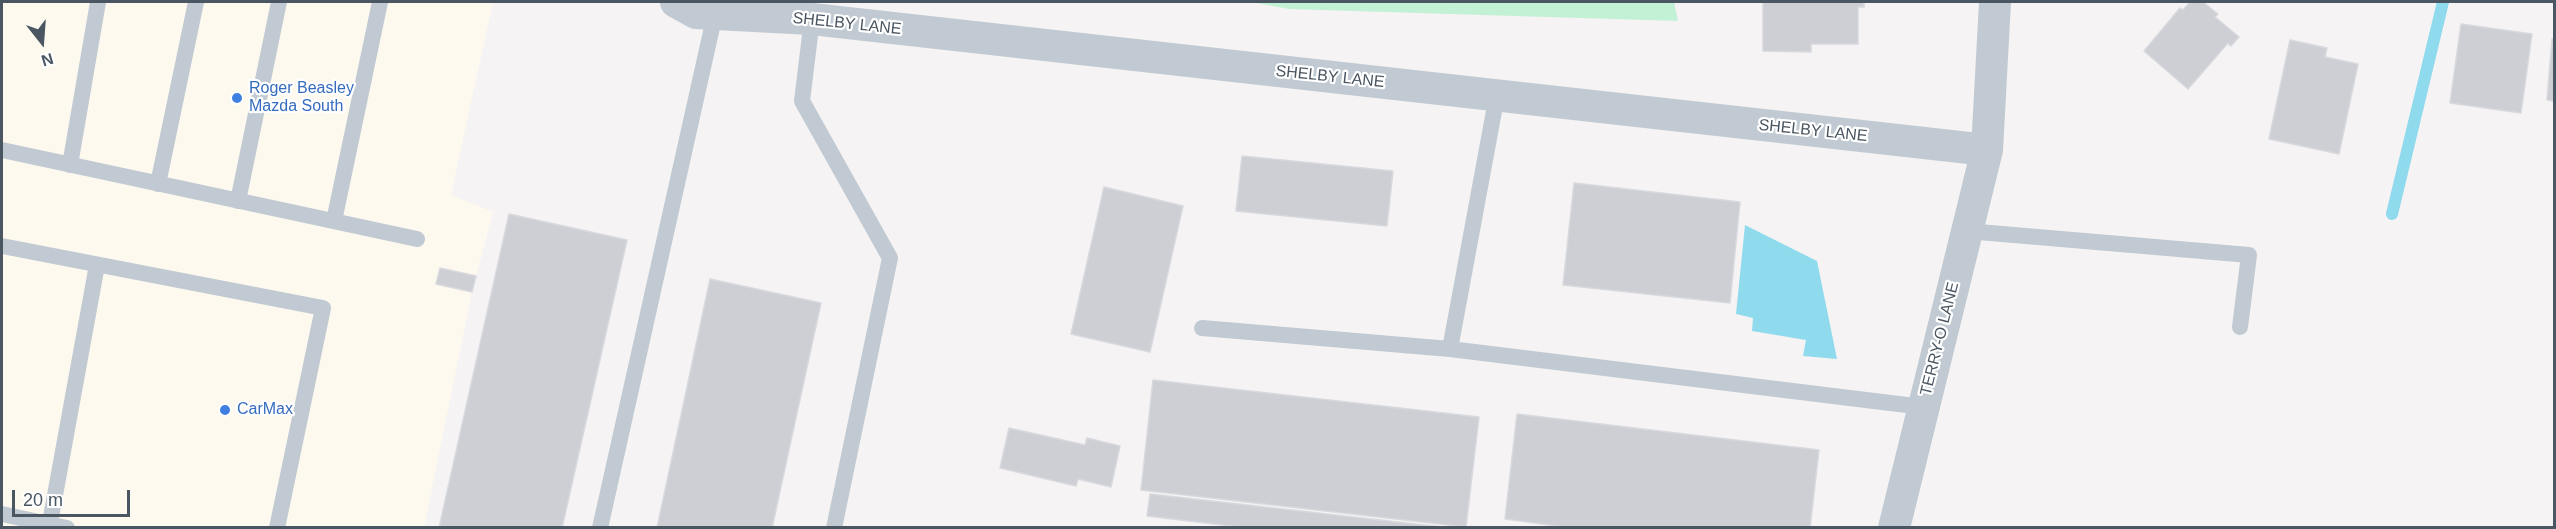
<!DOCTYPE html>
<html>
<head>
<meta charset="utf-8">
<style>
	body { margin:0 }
	#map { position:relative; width:2556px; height:529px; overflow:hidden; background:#f5f3f3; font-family:Helvetica,sans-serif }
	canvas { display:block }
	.frame { position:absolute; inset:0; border:3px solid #4a5661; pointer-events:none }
	.north { position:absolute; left:12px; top:12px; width:60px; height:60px; -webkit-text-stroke:4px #fff; paint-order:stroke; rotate:163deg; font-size:16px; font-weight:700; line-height:24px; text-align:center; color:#4a5661 }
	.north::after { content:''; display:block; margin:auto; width:21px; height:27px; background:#4a5661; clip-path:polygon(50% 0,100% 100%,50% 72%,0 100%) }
	.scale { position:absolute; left:12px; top:490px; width:118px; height:27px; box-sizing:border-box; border:3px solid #4a5661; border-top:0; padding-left:8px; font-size:18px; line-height:21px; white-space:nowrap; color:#4a5661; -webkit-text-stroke:4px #fff; paint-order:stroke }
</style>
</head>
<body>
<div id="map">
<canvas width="2556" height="529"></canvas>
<div class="frame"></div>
<div class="north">N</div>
<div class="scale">20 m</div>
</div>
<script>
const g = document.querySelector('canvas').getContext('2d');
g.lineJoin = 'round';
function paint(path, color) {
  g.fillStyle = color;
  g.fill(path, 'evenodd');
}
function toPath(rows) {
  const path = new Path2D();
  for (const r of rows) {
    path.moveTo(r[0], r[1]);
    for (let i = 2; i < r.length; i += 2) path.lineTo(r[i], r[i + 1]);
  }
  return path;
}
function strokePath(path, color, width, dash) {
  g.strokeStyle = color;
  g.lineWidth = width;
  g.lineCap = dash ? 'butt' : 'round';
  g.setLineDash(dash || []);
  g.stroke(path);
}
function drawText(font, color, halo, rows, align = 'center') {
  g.font = font + ' Helvetica,sans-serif';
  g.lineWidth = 4.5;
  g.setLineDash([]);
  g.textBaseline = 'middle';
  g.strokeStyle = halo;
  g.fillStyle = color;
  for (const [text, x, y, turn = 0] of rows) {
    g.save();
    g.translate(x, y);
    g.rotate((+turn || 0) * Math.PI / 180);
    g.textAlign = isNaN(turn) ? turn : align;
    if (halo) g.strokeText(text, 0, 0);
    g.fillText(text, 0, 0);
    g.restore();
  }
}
paint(toPath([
	[2,2,493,2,451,195,493,212,472,292,424,527,2,527]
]), '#fdf9ef');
paint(toPath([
	[1251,2,1674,2,1678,21,1289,9]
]), '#c3f1d5');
paint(toPath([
	[1745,225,1817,261,1837,359,1803,356,1806,340,1752,331,1753,318,1736,314]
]), '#90daee');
strokePath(toPath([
	[2392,214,2443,2]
]), '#90daee', 12);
const building = toPath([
	[1763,2,1864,2,1864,7,1858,7,1858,44,1811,44,1811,52,1763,51,1763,2],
	[2190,2,2203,2,2218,14,2215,17,2239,37,2231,46,2228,43,2188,89,2144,51,2180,8,2183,10,2190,2],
	[2461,24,2532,34,2521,113,2450,103,2461,24],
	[2552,39,2554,39,2554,101,2547,100,2552,39],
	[2290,40,2327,48,2325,57,2358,64,2339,154,2269,139,2290,40],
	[1242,156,1393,171,1387,226,1236,211,1242,156],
	[1574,183,1740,202,1730,303,1563,285,1574,183],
	[1104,187,1183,206,1150,352,1071,334,1104,187],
	[509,214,627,240,562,528,439,528,509,214],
	[440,268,476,276,472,292,436,284,440,268],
	[710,279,821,303,772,528,657,528,710,279],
	[1153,380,1479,417,1466,527,1141,490,1153,380],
	[1517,414,1819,450,1810,528,1572,528,1505,519,1517,414],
	[1009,428,1085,445,1087,438,1120,446,1111,487,1078,479,1076,486,1000,468,1009,428],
	[1150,494,1451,528,1248,528,1147,516,1150,494]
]);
paint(building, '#cdcfd5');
strokePath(building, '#d7d9de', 1.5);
strokePath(toPath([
	[812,19,802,101,890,258,834,528],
	[1497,95,1450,349,1923,407],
	[2,150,417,239],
	[70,165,98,2],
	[158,184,196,2],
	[238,201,279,2],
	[334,221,380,2],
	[1967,231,2249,255,2240,327],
	[2,246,323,308,277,528],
	[1202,328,1450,349],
	[2,514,67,528],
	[49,528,97,265],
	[600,528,715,14]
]), '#c1cad2', 16);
strokePath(toPath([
	[676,2,696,13,812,19,1987,150],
	[1894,528,1987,150,1995,2]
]), '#c1cad2', 32);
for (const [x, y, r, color] of [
	[237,98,6,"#3f7fe0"],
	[225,410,6,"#3f7fe0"]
]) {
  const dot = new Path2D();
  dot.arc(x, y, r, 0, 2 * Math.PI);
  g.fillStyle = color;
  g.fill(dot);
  strokePath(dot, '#fff', 2);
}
drawText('16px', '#4a5661', '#fff', [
	["SHELBY LANE",847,24,6],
	["SHELBY LANE",1330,77,6],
	["SHELBY LANE",1813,131,6],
	["TERRY-O LANE",1940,339,-76]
]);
drawText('16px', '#366cbe', '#fff', [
	["Roger Beasley",249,89],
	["Mazda South",249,107],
	["CarMax",237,410]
], 'left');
</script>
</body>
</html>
